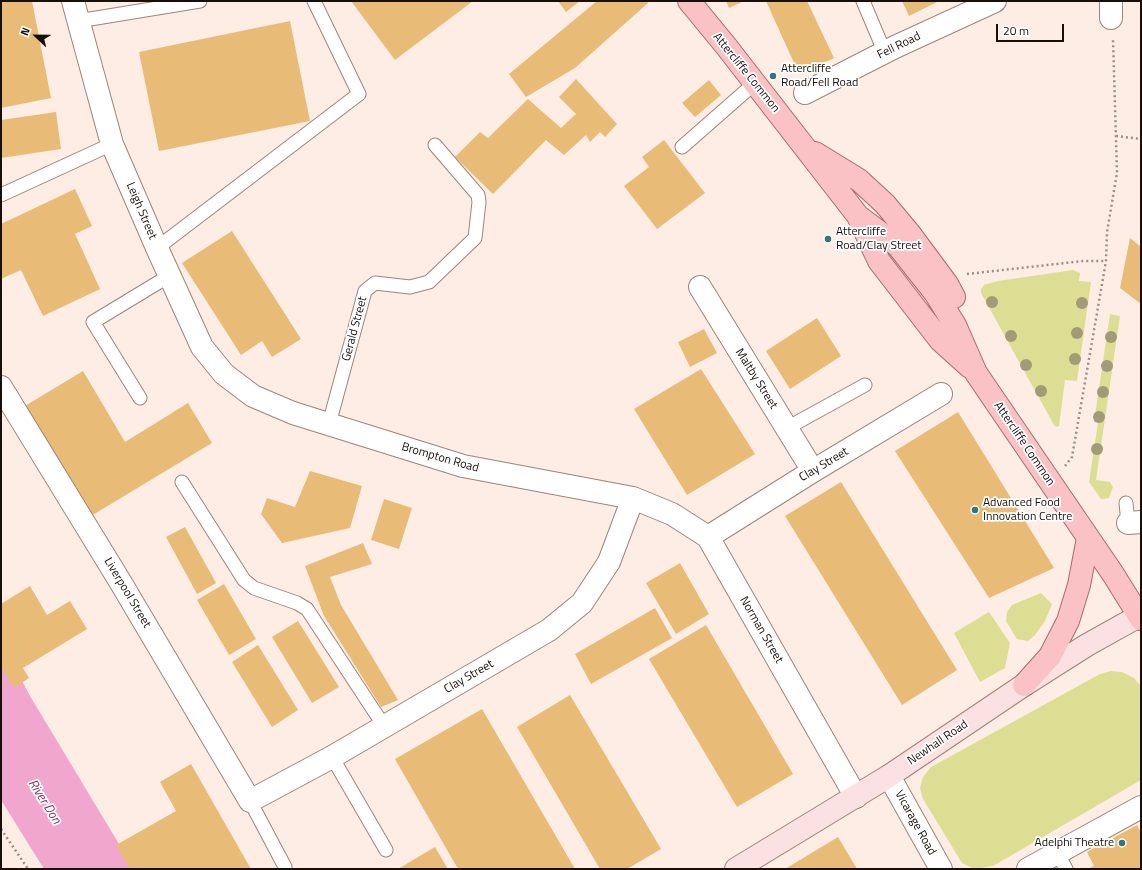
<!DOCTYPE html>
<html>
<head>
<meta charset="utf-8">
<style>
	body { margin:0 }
	#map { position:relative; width:1142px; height:870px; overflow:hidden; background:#feede4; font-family:"Titillium Web",sans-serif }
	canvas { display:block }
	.frame { position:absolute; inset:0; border:2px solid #180f0b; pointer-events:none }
	.north { position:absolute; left:16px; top:16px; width:40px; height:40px; -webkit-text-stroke:3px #fff; paint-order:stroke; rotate:292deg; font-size:11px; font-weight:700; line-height:16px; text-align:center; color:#180f0b }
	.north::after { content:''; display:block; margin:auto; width:14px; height:18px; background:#180f0b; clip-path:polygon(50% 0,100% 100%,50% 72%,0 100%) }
	.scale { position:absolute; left:996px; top:24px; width:68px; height:18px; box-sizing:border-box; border:2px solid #180f0b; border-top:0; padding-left:5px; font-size:12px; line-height:14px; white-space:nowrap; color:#180f0b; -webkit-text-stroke:3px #fff; paint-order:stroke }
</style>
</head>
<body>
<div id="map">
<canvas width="1142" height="870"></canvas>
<div class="frame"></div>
<div class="north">N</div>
<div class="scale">20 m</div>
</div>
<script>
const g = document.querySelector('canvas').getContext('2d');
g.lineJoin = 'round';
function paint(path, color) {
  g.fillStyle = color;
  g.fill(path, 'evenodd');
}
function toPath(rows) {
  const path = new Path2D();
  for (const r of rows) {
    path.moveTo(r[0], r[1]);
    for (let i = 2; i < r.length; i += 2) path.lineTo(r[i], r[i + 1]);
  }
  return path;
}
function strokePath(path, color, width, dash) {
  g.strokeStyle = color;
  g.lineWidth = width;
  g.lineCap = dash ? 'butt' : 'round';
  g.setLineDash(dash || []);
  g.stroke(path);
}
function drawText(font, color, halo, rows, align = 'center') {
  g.font = font + ' "Titillium Web",sans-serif';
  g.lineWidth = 3.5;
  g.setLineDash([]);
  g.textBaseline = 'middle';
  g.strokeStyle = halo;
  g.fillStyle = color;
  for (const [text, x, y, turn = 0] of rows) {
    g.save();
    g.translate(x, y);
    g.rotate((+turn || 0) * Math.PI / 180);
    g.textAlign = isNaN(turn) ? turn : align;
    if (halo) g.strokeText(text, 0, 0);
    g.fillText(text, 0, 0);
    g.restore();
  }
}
paint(toPath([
	[1073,270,1080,273,1079,281,1091,282,1077,381,1065,380,1059,426,1056,427,1054,425,981,293,981,289,984,285,998,281],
	[1110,314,1120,316,1096,480,1110,482,1113,487,1109,498,1101,499,1089,482,1098,423,1094,422],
	[1041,593,1052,604,1045,621,1035,635,1028,641,1017,639,1006,621,1007,612,1012,605],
	[989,612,1010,643,1005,668,980,682,954,633],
	[1111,671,1122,672,1134,678,1141,686,1141,780,993,866,974,869,962,863,923,799,920,788,923,777,931,767,1100,674]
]), '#ddde93');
paint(toPath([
	[1,641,30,696,134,869,44,869,1,800]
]), '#f1a6ce');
paint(toPath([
	[1,1,32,1,51,98,1,108],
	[351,1,473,1,395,60],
	[558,1,580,1,566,12],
	[597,1,647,1,648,3,575,68,526,97,509,74],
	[726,1,744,1,729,8],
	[766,1,807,1,834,58,799,74],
	[902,1,939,1,909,16],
	[290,21,310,121,159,151,139,52],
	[576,79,617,124,605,137,600,132,590,142,586,135,564,155,546,140,493,194,455,157,480,132,488,138,528,99,561,128,576,114,559,97],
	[709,80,721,95,695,117,682,103],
	[56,112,61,149,1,158,1,120],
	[664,140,705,193,657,229,624,186,649,167,642,157],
	[75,189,92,226,75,234,100,289,43,316,21,270,1,279,1,224],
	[232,231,301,339,272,357,262,341,241,355,182,263],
	[1130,238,1141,247,1141,304,1120,288],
	[817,318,841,356,790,389,766,351],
	[704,329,717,353,690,367,678,342],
	[701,369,755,454,687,495,634,409],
	[83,371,125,442,188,403,212,443,91,516,25,406],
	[958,412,1054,568,989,598,895,451],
	[310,471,362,486,350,528,282,543,261,514,267,498,295,507],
	[841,482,957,670,902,705,785,516],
	[384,499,412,508,399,549,371,540],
	[185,527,216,583,197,594,166,537],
	[363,543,372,564,330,577,341,605,398,700,381,707,324,616,305,566],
	[680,563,709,614,676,634,646,583],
	[224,584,256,639,229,655,197,600],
	[30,586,47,615,70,601,87,629,23,668,29,678,14,688,1,667,1,604],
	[655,608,672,638,591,684,575,654],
	[298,621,339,687,312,703,272,637],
	[706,625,793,774,737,807,649,659],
	[258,645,298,710,272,727,232,662],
	[570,695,661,849,627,869,600,869,517,727],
	[482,709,575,869,458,869,395,759],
	[191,764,251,869,130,869,116,845,176,811,160,782],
	[1137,825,1141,833,1141,869,1087,869,1094,866,1087,852],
	[838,837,857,869,785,869],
	[435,847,448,869,398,869]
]), '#e8bc77');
const service = toPath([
	[863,1,885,53],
	[78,21,200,1],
	[682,147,755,83],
	[1,195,112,144],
	[157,248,359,94,314,1],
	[140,398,93,322,169,276],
	[329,424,365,291,375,283,410,287,429,282,475,238,479,202,478,195,435,145],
	[787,428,865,385],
	[182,482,244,580,254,588,297,603,307,609,384,726],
	[1126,503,1128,523],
	[332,757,386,850],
	[250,801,285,867],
	[1057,853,1066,869]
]);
const minor = toPath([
	[73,1,112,144,157,248,202,347,224,374,253,396,293,413,463,466,633,498,672,514,708,537,856,797],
	[1111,1,1111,18],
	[805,93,895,47,995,1],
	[700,287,813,471],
	[1,387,121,583,250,801,332,757,549,630,582,603,609,562,633,498],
	[1128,523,1141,522],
	[708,537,813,471,941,394],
	[889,776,941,869],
	[1028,869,1141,807]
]);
const secondary = toPath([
	[736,869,889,776,1024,685,1087,645,1139,616]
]);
const primary = toPath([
	[689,1,726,46,858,216,879,261,940,340,970,367],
	[815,153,859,180,885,204,910,234,947,284,954,297],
	[858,216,898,246,935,293,955,325,976,373,1113,574,1141,619],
	[1024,685,1050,656,1068,621,1079,585,1088,538]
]);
strokePath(service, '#9e8478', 15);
strokePath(minor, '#9e8478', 24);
strokePath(secondary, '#9e8478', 24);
strokePath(primary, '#a8696b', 24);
strokePath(toPath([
	[1116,136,1141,139],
	[967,274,1083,261,1106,261],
	[1065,466,1072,457,1106,261,1107,232,1117,173,1113,39],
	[1,829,28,869]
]), '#9b8e87', 2.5, [2, 3]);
strokePath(service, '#fff', 13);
strokePath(minor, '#fff', 22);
strokePath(secondary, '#fce1e2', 22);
strokePath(primary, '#fac2c5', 22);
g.fillStyle = '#a39b77';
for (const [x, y] of [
	[992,302],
	[1082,303],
	[1077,333],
	[1011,336],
	[1111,337],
	[1075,359],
	[1026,365],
	[1107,366],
	[1041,391],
	[1103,392],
	[1099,417],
	[1097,449]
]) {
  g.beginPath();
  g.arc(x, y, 6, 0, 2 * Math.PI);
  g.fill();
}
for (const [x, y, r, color] of [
	[773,76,4,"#2e777c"],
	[828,239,4,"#2e777c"],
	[975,510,4,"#2e777c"],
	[1122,843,4,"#2e777c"]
]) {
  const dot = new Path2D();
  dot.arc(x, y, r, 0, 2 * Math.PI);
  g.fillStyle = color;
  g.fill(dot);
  strokePath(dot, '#fff', 1.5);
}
drawText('12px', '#180f0b', '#fff', [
	["Fell Road",899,46,-26],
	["Attercliffe Common",746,73,51],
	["Leigh Street",141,211,67],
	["Gerald Street",355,329,-75],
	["Maltby Street",756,379,58],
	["Attercliffe Common",1024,444,56],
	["Brompton Road",440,458,16],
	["Clay Street",824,465,-31],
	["Liverpool Street",127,593,59],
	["Norman Street",761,630,60],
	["Clay Street",469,677,-30],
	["Newhall Road",938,743,-34],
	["Vicarage Road",915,823,61]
]);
drawText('12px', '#180f0b', '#fff', [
	["Attercliffe",781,69],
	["Road/Fell Road",781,83],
	["Attercliffe",836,232],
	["Road/Clay Street",836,246],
	["Advanced Food",983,503],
	["Innovation Centre",983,517],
	["Adelphi Theatre",1114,843,"right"]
], 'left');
drawText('italic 13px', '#873164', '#fff', [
	["River Don",44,802,58]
]);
</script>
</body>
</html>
